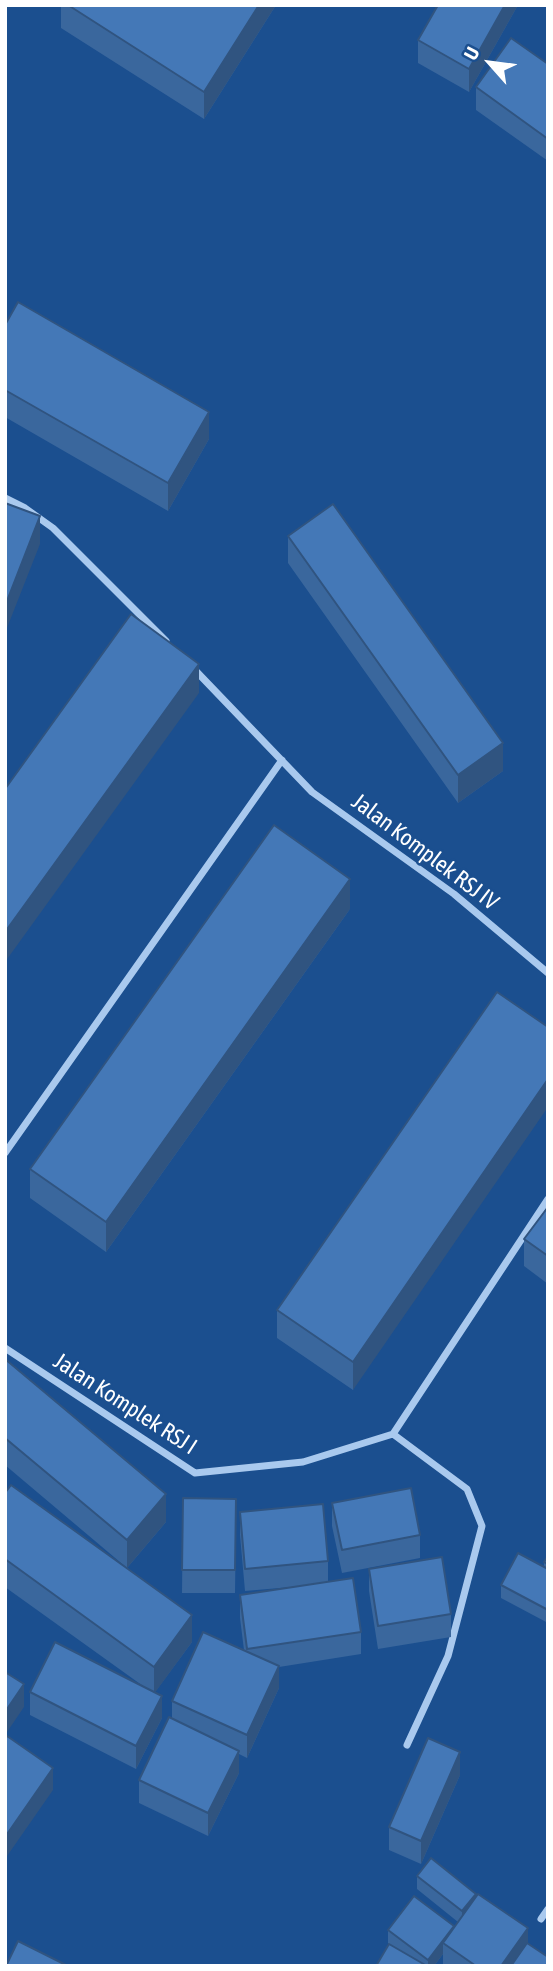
<!DOCTYPE html>
<html>
<head>
<meta charset="utf-8">
<style>
	body { margin:0 }
	#map { position:relative; width:553px; height:1971px; overflow:hidden; background:#1b4f8f; font-family:"Asap Condensed",sans-serif }
	canvas { display:block }
	.frame { position:absolute; inset:0; border:7px solid #fff; pointer-events:none }
	.north { position:absolute; left:455px; top:28px; width:70px; height:70px; -webkit-text-stroke:5px #1b4f8f; paint-order:stroke; rotate:298deg; font-size:19px; font-weight:700; line-height:28px; text-align:center; color:#fff }
	.north::after { content:''; display:block; margin:auto; width:24px; height:32px; background:#fff; clip-path:polygon(50% 0,100% 100%,50% 72%,0 100%) }
</style>
</head>
<body>
<div id="map">
<canvas width="553" height="1971"></canvas>
<div class="frame"></div>
<div class="north">U</div>
</div>
<script>
const g = document.querySelector('canvas').getContext('2d');
g.lineJoin = 'round';
function toPath(rows) {
  const path = new Path2D();
  for (const r of rows) {
    path.moveTo(r[0], r[1]);
    for (let i = 2; i < r.length; i += 2) path.lineTo(r[i], r[i + 1]);
  }
  return path;
}
function strokePath(path, color, width, dash) {
  g.strokeStyle = color;
  g.lineWidth = width;
  g.lineCap = dash ? 'butt' : 'round';
  g.setLineDash(dash || []);
  g.stroke(path);
}
function paint(path, color) {
  g.fillStyle = color;
  g.fill(path, 'evenodd');
}
function drawText(font, color, halo, rows, align = 'center') {
  g.font = font + ' "Asap Condensed",sans-serif';
  g.lineWidth = 5;
  g.setLineDash([]);
  g.textBaseline = 'middle';
  g.strokeStyle = halo;
  g.fillStyle = color;
  for (const [text, x, y, turn = 0] of rows) {
    g.save();
    g.translate(x, y);
    g.rotate((+turn || 0) * Math.PI / 180);
    g.textAlign = isNaN(turn) ? turn : align;
    if (halo) g.strokeText(text, 0, 0);
    g.fillText(text, 0, 0);
    g.restore();
  }
}
strokePath(toPath([
	[5,498,25,508,53,528,166,641],
	[194,669,312,792,454,894,548,973],
	[5,1153,282,760],
	[5,1348,195,1473,303,1462,393,1434],
	[393,1434,467,1489,482,1526,448,1656,407,1745],
	[393,1434,548,1199],
	[541,1919,548,1909]
]), '#a9c9ee', 7);
paint(toPath([
	[61,5,276,5,204,119,61,28],
	[438,5,518,5,469,92,418,63,418,40],
	[548,64,548,161,476,110,476,87],
	[5,325,209,439,168,511,5,417],
	[288,536,503,771,458,803,288,563],
	[350,909,106,1252,30,1198,30,1169],
	[497,992,353,1390,277,1338,277,1310],
	[548,1207,548,1284,524,1266,524,1239],
	[5,1359,166,1522,127,1568,5,1465],
	[5,1493,192,1642,155,1692,162,1718,136,1769,30,1715,30,1692,143,1686,5,1587],
	[183,1498,236,1522,235,1593,182,1593],
	[332,1503,420,1535,420,1558,342,1573,332,1526],
	[240,1512,328,1561,328,1582,361,1632,361,1654,279,1667,279,1688,247,1758,239,1754,239,1773,208,1836,139,1803,139,1780,172,1719,172,1701,244,1650,240,1618,240,1595,303,1586,245,1591,240,1535],
	[548,1556,548,1623,501,1598,501,1585,544,1567,544,1562],
	[369,1569,451,1614,451,1637,378,1649,369,1591],
	[460,1775,421,1864,389,1850,389,1827],
	[417,1876,476,1897,528,1943,548,1966,443,1966,443,1954,434,1966,376,1966,389,1944,388,1943,388,1930,454,1928,458,1922,417,1889]
]), '#3a679d');
paint(toPath([
	[259,5,276,5,204,119,204,92],
	[505,5,518,5,469,92,469,69],
	[209,412,209,439,168,511,168,483],
	[40,516,40,544,5,633,5,606],
	[199,664,199,693,5,962,5,932],
	[503,743,503,771,458,803,458,775],
	[350,879,350,909,106,1252,106,1222],
	[548,1079,548,1107,353,1390,353,1362],
	[166,1494,166,1522,127,1568,127,1540],
	[192,1615,192,1642,154,1694,154,1667],
	[279,1666,279,1688,247,1758,247,1735],
	[24,1684,24,1707,5,1735,5,1712],
	[162,1696,162,1718,136,1769,136,1746],
	[239,1751,239,1773,208,1836,208,1813],
	[460,1752,460,1775,421,1864,421,1841],
	[53,1768,53,1790,5,1859,5,1837],
	[476,1894,476,1907,462,1925,462,1911],
	[454,1926,443,1943,443,1954,434,1966,428,1966,428,1960],
	[528,1928,528,1951,517,1966,501,1966]
]), '#305480');
const building = toPath([
	[68,5,259,5,204,92,68,5],
	[438,5,505,5,469,69,418,40,438,5],
	[511,38,548,64,548,139,476,87,511,38],
	[18,302,209,412,168,483,5,390,5,325,18,302],
	[5,503,40,516,5,606,5,503],
	[333,504,503,743,458,775,288,536,333,504],
	[131,614,199,664,5,932,5,789,131,614],
	[274,825,350,879,106,1222,30,1169,274,825],
	[497,992,548,1027,548,1079,353,1362,277,1310,497,992],
	[548,1207,548,1256,524,1239,548,1207],
	[5,1359,166,1494,127,1540,5,1438,5,1359],
	[11,1485,192,1615,154,1667,5,1559,5,1493,11,1485],
	[411,1488,420,1535,342,1550,332,1503,411,1488],
	[183,1498,236,1499,235,1570,182,1570,183,1498],
	[323,1504,328,1561,245,1569,240,1512,323,1504],
	[518,1553,548,1569,548,1610,501,1585,518,1553],
	[548,1556,548,1564,544,1562,548,1556],
	[442,1557,451,1614,378,1626,369,1569,442,1557],
	[353,1578,361,1632,247,1649,240,1595,353,1578],
	[203,1632,279,1666,247,1735,172,1701,203,1632],
	[55,1642,162,1696,136,1746,30,1692,55,1642],
	[5,1672,24,1684,5,1712,5,1672],
	[169,1717,239,1751,208,1813,139,1780,169,1717],
	[7,1736,53,1768,5,1837,5,1739,7,1736],
	[428,1738,460,1752,421,1841,389,1827,428,1738],
	[431,1858,476,1894,462,1911,417,1876,431,1858],
	[478,1894,528,1928,501,1966,476,1966,443,1943,478,1894],
	[414,1896,454,1926,428,1960,388,1930,414,1896],
	[18,1941,68,1966,6,1966,18,1941],
	[527,1943,548,1957,548,1966,511,1966,527,1943],
	[389,1944,427,1966,376,1966,389,1944]
]);
paint(building, '#4478b7');
strokePath(building, '#305480', 2);
drawText('23px', '#fff', '#1b4f8f', [
	["Jalan Komplek RSJ IV",425,852,37],
	["Jalan Komplek RSJ I",125,1404,33]
]);
</script>
</body>
</html>
